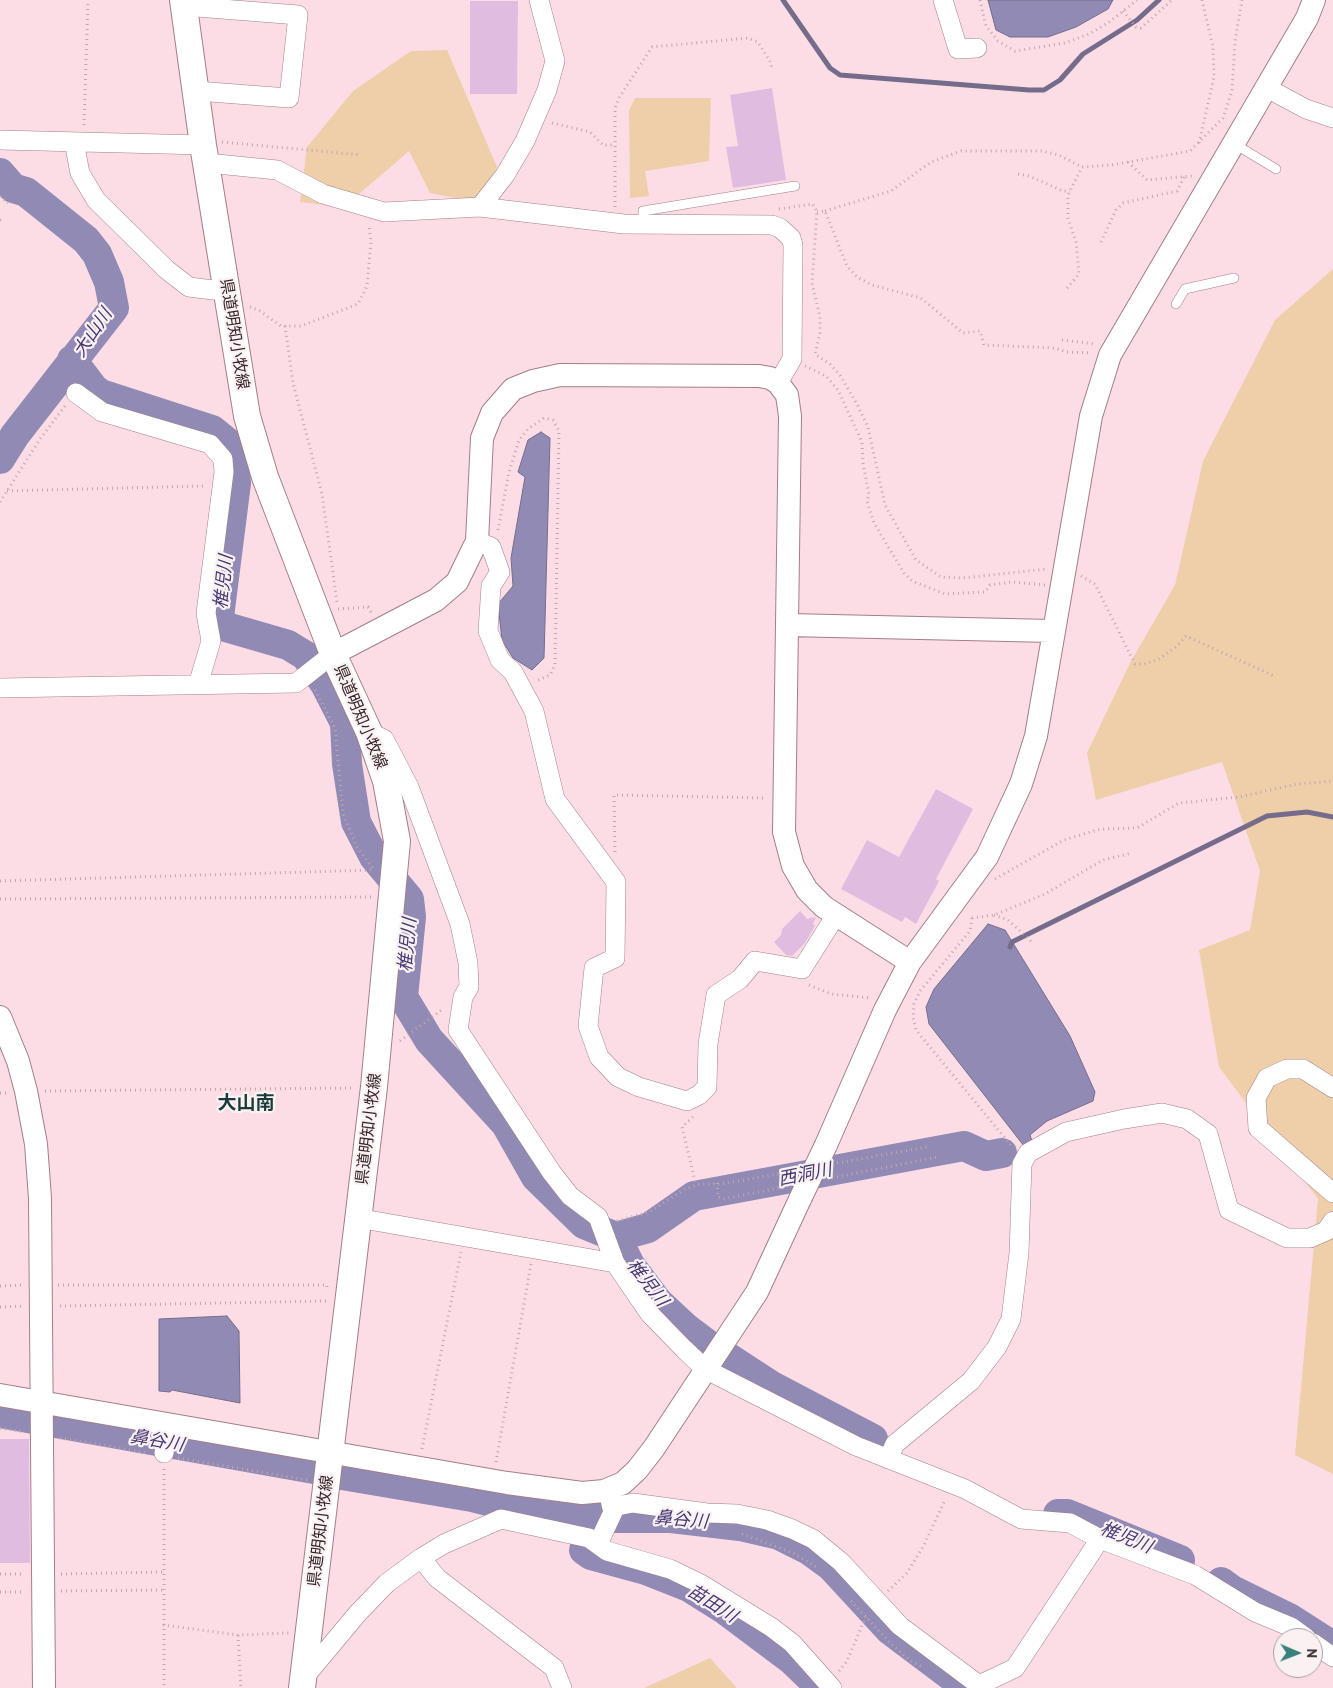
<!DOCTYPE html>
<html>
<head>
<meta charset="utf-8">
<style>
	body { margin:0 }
	#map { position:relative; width:1333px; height:1688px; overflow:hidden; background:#fddde5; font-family:"PT Sans",sans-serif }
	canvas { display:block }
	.north { position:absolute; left:1273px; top:1628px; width:50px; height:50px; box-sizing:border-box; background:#faf1f3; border:1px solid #aba0a3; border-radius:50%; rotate:91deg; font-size:14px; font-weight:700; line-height:20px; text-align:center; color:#35262a }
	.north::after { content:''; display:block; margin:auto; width:18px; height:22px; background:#3a817c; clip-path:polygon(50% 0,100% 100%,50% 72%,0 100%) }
</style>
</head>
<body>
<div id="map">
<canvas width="1333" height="1688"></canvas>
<div class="north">N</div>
</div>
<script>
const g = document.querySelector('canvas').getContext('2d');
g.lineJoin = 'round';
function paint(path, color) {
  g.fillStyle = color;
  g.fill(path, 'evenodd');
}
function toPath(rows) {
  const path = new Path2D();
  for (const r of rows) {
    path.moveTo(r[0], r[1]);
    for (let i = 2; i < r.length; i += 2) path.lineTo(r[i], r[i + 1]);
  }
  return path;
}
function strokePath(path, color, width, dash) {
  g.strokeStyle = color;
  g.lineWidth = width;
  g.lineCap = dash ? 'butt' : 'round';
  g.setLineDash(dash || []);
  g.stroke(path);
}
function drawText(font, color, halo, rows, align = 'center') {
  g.font = font + ' "PT Sans","Noto Sans JP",sans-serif';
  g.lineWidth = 4.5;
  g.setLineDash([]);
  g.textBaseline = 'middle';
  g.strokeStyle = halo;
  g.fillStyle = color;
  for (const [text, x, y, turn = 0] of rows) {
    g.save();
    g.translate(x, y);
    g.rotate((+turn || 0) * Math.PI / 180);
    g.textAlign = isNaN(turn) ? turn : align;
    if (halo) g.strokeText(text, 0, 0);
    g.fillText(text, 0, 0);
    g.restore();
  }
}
paint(toPath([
	[447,50,497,167,477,202,430,193,409,151,344,207,300,202,307,147,353,91,411,51],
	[635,98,711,98,709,161,645,171,649,196,630,198,629,110],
	[1333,269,1333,1474,1295,1455,1318,1199,1219,1067,1199,950,1250,930,1260,871,1222,762,1096,800,1087,753,1130,663,1175,585,1203,461,1275,320],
	[710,1658,737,1688,644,1688]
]), '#efceaa');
const water = toPath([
	[988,0,1113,0,1108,9,1076,27,1048,37,1010,37,996,30,988,0],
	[541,432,550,438,544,658,532,670,513,658,502,640,498,604,513,586,511,558,525,477,518,472,528,440,541,432],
	[988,924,1005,930,1070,1036,1095,1092,1093,1101,1047,1121,1030,1135,1032,1141,1024,1146,929,1024,926,1007,934,989,988,924],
	[227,1316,239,1331,240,1403,172,1390,170,1392,159,1391,159,1319,227,1316]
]);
paint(water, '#918ab5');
strokePath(water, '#756c8b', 1);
strokePath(toPath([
	[783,0,830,68,840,75,1029,90,1044,90,1060,80,1083,54,1137,20,1159,0],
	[1010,947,1012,942,1267,816,1307,812,1333,817]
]), '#756c8b', 5);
strokePath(toPath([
	[0,173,13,188,26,192,86,240,97,254,109,282,114,308,15,435,0,459],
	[72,360,94,389,101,394,212,430,228,443,234,455,236,483,219,617,226,627,288,645,306,656,325,684,345,723,347,764,356,822,374,857,409,899,411,917,403,997,429,1040,506,1124,536,1177,584,1224,616,1237,630,1265,658,1302,686,1328,706,1343,772,1386,873,1439],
	[616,1237,648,1228,694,1196,964,1146,986,1156,1002,1153],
	[0,1413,314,1469],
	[342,1475,472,1497,543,1515,598,1518,671,1518,740,1526,779,1535,809,1550,831,1566,890,1630,967,1688],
	[1058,1514,1067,1514,1180,1560],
	[584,1550,591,1555,646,1570,689,1587,724,1609,792,1660,821,1688],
	[1221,1582,1232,1590,1291,1619,1333,1646]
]), '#918ab5', 30);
paint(toPath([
	[470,1,518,1,517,94,470,94],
	[772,88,786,180,733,188,726,147,738,146,730,95],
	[936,789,973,809,936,879,939,881,916,924,905,917,902,922,841,889,867,840,899,857],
	[800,911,807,919,816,917,813,924,815,926,805,943,792,956,786,955,774,942,781,935,782,929],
	[0,1439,29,1439,30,1563,0,1563]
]), '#e1bce1');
const service = toPath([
	[1233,143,1276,169],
	[643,224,643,211,795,186],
	[1176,304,1185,289,1234,278]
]);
const minor = toPath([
	[943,0,958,49,977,48],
	[184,6,298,15,289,98,196,91],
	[1265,87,1306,109,1333,118],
	[0,140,203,145],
	[74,142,80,173,96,200,167,270,189,287,213,290,228,290],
	[207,163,277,170,323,194,384,212,480,207,624,224,772,225,780,228,791,238,793,245,792,359,778,383],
	[480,207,505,175,525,141,547,90,555,61,539,0],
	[76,393,102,412,210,444,223,459,224,472,206,613,211,641,198,685],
	[477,541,491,547,500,572,491,586,488,631,500,660,513,672,534,711,555,799,616,882,615,958,594,968,588,1026,599,1057,618,1077,639,1087,687,1101,699,1095,707,1087,708,1044,716,995,740,979,755,961,802,969,836,915],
	[0,688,296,683,333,654],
	[369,732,384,739,409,787,460,924,468,963,469,987,463,997,458,1030,552,1173,570,1196,598,1217,615,1263,650,1314,684,1349,705,1369,856,1446,965,1489,1021,1519,1070,1523,1100,1539,1195,1575,1255,1612,1291,1627,1306,1638],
	[1333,1088,1303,1069,1287,1069,1267,1078,1256,1098,1258,1128,1333,1193],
	[357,1218,615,1263],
	[164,1453,168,1426],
	[888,1459,895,1444,971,1381,997,1347,1011,1319,1019,1253,1022,1164,1028,1153,1066,1132,1124,1119,1162,1113,1187,1119,1208,1134,1229,1210,1287,1238,1310,1238,1326,1231,1333,1221],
	[612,1507,633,1503,707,1513,737,1514,767,1520,792,1529,813,1539,841,1562,900,1626,979,1685,1015,1668,1100,1539],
	[598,1544,613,1512,609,1496],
	[421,1558,437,1578,554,1668,562,1688],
	[1313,1643,1333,1657],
	[302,1680,358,1613,387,1583,421,1558,444,1544,501,1519,589,1538,607,1551,670,1569,701,1584,771,1627,792,1643,832,1688]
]);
const tertiary = toPath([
	[788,625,1052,631],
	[333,654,436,600,457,582,477,541,482,438,492,413,513,389,533,381,560,375,759,376,770,378,778,383,787,395,790,416,784,832,793,866,807,890,824,907,910,962],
	[0,1017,18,1061,26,1091,36,1144,40,1198,44,1688],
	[826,1145,885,1010,910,962,987,857,1021,784,1036,736,1091,416,1110,355,1307,18,1314,0],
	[0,1395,507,1483,582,1493,604,1491,623,1483,637,1470,654,1448,757,1292,801,1197]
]);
const secondary = toPath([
	[183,0,203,145,247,416,265,477,333,654,369,732,386,781,397,841,374,1087,302,1688]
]);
strokePath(service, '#a37f88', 10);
strokePath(minor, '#a37f88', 20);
strokePath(tertiary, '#a37f88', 24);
strokePath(secondary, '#a37f88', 28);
strokePath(toPath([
	[980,0,986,26,998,41,1015,51,1065,43,1089,34,1108,23,1137,0],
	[1123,11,1136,27,1141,28,1172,0],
	[552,123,590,132,603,145,614,145],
	[84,125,88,0],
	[222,142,361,155],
	[1199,143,1214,77,1213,47,1202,0],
	[1128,162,1147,180,1192,176],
	[1018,174,1029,176,1063,191,1070,191],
	[0,196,8,203],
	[615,207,615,108,619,98,652,47,748,38,758,42,771,63,772,70],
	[779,209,813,204,817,212,812,283,820,317,820,333,815,354,830,364,840,375,858,406,868,427,885,505,916,560,941,577,962,578,1047,569],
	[825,211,891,191,931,162,961,151,1042,151,1059,155,1082,167,1112,165,1190,151,1223,118,1232,91,1235,41,1242,0],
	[817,212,825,211,847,266,857,277,872,285,921,298,963,333,980,331,984,345,1055,348,1066,352,1092,353],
	[0,220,2,219],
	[1101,242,1116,210,1123,203,1177,191,1184,177],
	[1067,288,1079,274,1076,242,1068,218,1068,195,1082,167],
	[250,307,260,311,281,326,301,326,358,304,367,286,371,242,369,225],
	[285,326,293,383,322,494,337,602],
	[1062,340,1096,344],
	[805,366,826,376,838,390,862,442,863,463,869,495,867,501,874,523,904,573,912,581,945,594,985,592,990,585,1011,582,1045,585],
	[7,491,206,486],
	[0,502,40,439,65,406],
	[498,530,509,472,519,440,528,429,544,418,553,420,559,431,555,665,550,675,536,681],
	[1081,576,1095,584,1135,664,1144,664,1157,660,1176,647,1186,636,1274,676],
	[338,609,368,607,372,614],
	[315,690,335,728,343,814,357,847,374,870],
	[615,852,614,795,766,798],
	[995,879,1064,840,1101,829,1137,828,1179,803,1239,797,1297,784,1333,781],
	[0,881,373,870],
	[0,899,372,897],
	[994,915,1008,920,1033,943],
	[972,918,970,931,920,991,914,1004,913,1018,916,1030,1013,1148],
	[972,918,994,915,1045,894,1103,860,1132,853],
	[809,985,831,994,871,998],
	[400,1041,443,1009],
	[45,1091,354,1088],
	[0,1093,9,1093],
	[693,1117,682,1127,696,1185],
	[837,1163,927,1147],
	[832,1178,937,1157],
	[717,1183,718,1197,723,1199,784,1187],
	[617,1221,649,1212,685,1189,700,1184,722,1184,794,1171],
	[58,1285,327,1285,327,1290],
	[0,1286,22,1285],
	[60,1306,327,1301],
	[0,1307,24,1306],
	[0,1428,24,1432],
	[60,1438,147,1453],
	[422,1449,461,1252],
	[178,1458,307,1480],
	[496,1462,531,1264],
	[164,1469,164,1688],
	[742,1534,793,1553,818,1568],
	[0,1574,25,1574],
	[61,1574,163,1572],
	[61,1591,163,1590],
	[888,1591,907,1573,923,1547,945,1500],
	[0,1592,24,1592],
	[851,1601,891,1644,912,1662,921,1666],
	[163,1625,238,1635,289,1633],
	[238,1635,241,1688],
	[839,1671,847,1661,866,1616]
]), '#c1a6ad', 3, [1, 4]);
strokePath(service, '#fff', 9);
strokePath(minor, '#fff', 19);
strokePath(tertiary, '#fff', 22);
strokePath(secondary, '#fff', 26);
const tertiaryBridge = toPath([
	[801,1197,826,1145]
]);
strokePath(tertiaryBridge, '#a37f88', 24, []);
strokePath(tertiaryBridge, '#fff', 22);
drawText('16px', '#35262a', '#faf1f3', [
	["県道明知小牧線",234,334,81],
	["県道明知小牧線",360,717,67],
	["県道明知小牧線",369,1129,-83],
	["県道明知小牧線",321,1531,-83]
]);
drawText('italic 18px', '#463972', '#faf1f3', [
	["大山川",93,333,-56],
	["椎児川",224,582,-84],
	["椎児川",408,945,-85],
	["西洞川",805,1175,-11],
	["椎児川",647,1283,52],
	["鼻谷川",157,1441,10],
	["鼻谷川",681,1520,5],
	["椎児川",1126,1538,22],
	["苗田川",712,1604,32]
]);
drawText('bold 19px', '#1a3c39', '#faf1f3', [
	["大山南",246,1104]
]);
</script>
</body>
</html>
